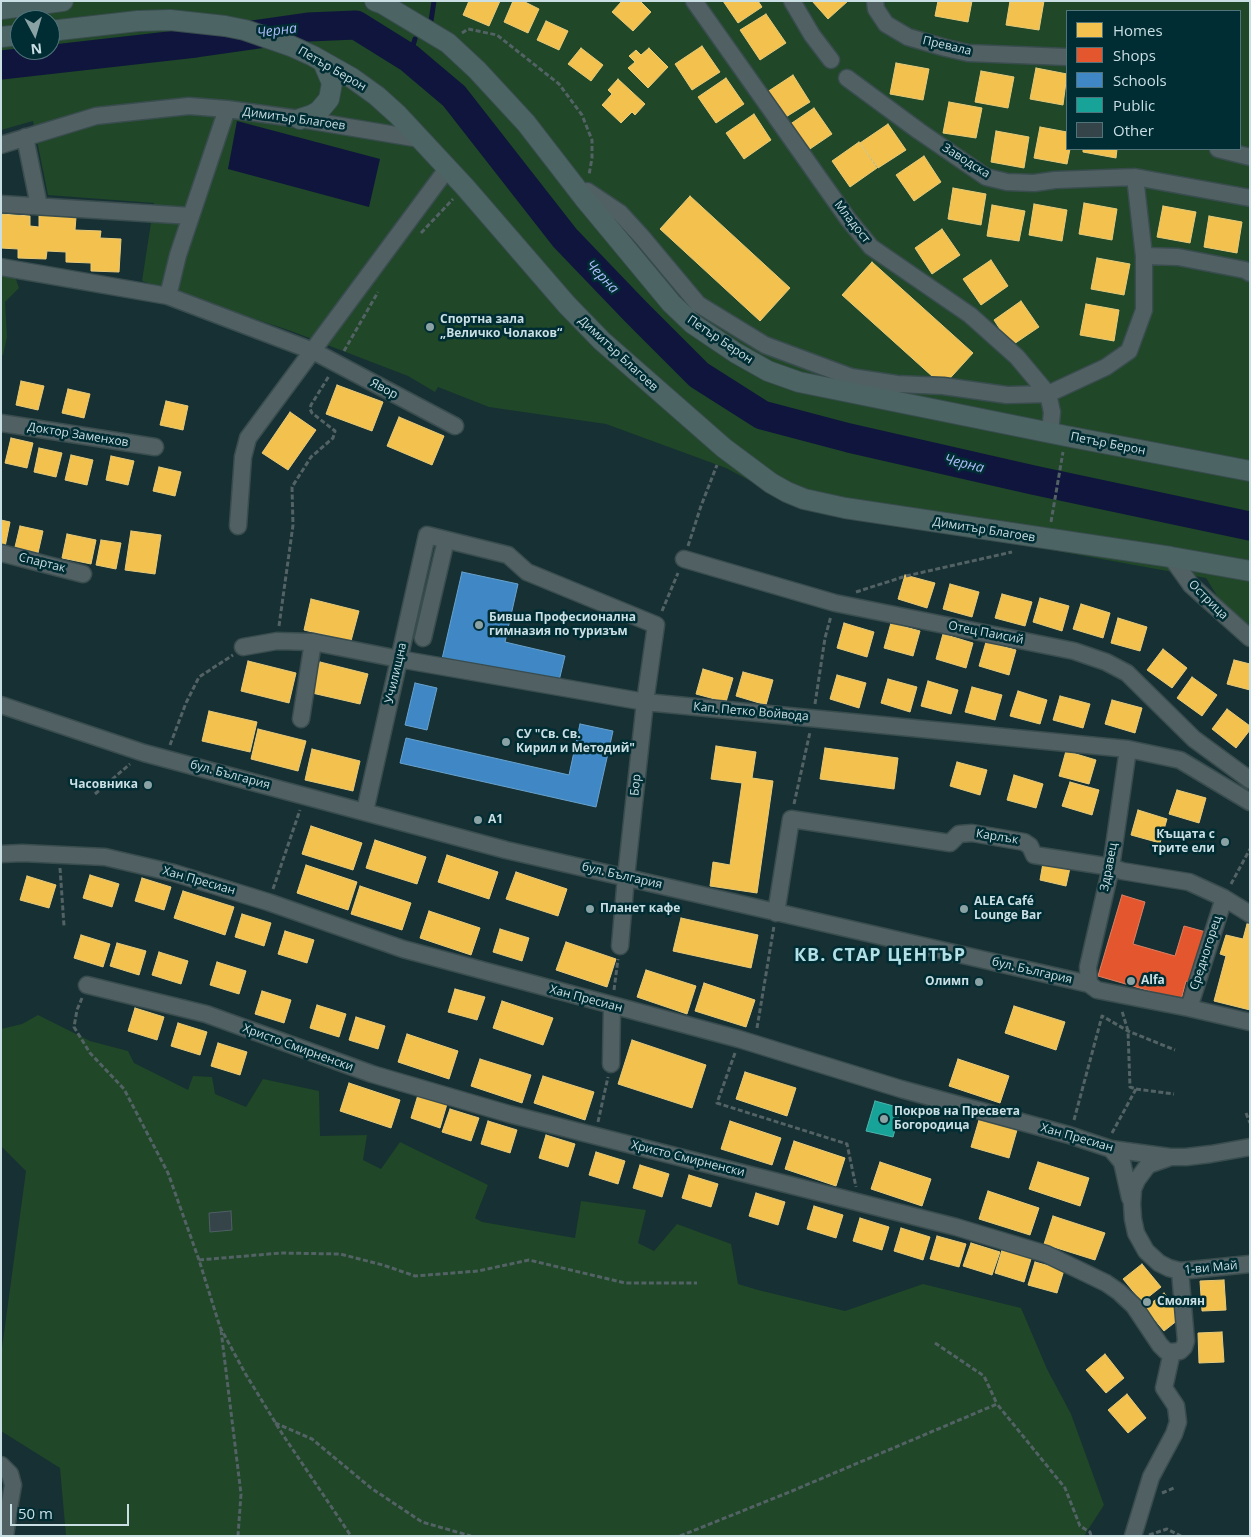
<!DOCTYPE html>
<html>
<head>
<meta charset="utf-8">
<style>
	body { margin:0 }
	#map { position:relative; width:1251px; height:1537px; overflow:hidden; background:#173033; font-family:"Open Sans",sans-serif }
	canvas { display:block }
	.frame { position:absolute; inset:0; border:2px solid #c9dfe3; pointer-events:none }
	.legend { position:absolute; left:1066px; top:10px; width:175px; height:140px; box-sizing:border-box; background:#002d34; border:1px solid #50747a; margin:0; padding:6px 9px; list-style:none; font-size:15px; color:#c9dfe3 }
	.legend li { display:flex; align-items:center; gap:10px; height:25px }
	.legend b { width:25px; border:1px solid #50747a }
	.north { position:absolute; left:10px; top:10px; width:50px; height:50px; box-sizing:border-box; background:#002d34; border:1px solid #50747a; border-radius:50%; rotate:174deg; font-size:14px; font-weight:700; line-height:20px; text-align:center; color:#c9dfe3 }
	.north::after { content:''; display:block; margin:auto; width:18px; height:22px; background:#8ba2a5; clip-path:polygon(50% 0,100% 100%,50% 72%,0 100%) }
	.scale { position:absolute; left:10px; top:1504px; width:119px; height:22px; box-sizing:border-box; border:2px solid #c9dfe3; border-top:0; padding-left:6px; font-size:15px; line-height:18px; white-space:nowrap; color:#c9dfe3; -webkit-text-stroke:4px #002d34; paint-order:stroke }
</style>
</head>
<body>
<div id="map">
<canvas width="1251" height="1537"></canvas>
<div class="frame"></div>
<ul class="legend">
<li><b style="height:14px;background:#f2c14e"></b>Homes</li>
<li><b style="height:14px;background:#e4572e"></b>Shops</li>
<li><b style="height:14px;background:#3f88c5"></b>Schools</li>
<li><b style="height:14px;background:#17a398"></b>Public</li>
<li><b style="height:14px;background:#344449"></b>Other</li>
</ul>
<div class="north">N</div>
<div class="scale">50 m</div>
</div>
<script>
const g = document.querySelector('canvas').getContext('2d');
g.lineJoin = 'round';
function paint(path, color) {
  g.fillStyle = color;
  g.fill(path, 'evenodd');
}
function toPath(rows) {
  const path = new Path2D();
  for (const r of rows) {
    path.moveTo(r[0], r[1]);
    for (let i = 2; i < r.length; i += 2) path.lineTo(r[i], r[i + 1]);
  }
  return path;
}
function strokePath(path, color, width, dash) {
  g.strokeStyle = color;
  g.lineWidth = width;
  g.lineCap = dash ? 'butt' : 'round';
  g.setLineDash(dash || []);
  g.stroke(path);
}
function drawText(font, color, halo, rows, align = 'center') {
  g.font = font + ' "Open Sans",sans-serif';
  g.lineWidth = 5;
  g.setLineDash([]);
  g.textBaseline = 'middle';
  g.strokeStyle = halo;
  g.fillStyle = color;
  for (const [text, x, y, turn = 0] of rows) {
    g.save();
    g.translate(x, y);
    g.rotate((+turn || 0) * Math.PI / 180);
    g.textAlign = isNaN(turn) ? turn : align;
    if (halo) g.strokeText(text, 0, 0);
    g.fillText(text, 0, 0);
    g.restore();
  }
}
paint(toPath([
	[1,1,1250,1,1250,628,1219,599,1206,578,936,529,786,500,726,468,606,424,489,407,438,387,435,392,408,376,291,331,142,281,154,203,48,195,33,121,1,130],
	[1067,11,1240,11,1240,149,1067,149],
	[20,20,50,20,50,50,20,50],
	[1,267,12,268,19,288,5,302,7,337,3,355,1,355],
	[38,1015,90,1041,128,1051,134,1063,188,1090,193,1076,212,1077,215,1094,246,1107,263,1079,319,1091,320,1136,367,1135,363,1160,381,1169,400,1142,488,1185,475,1218,482,1222,575,1238,581,1201,646,1210,638,1243,654,1251,677,1224,731,1244,738,1284,758,1290,845,1311,923,1284,1021,1308,1047,1369,1071,1414,1104,1505,1084,1536,66,1536,60,1468,1,1431,1,1355,26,1171,1,1146,1,1029,22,1024]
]), '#1f4728');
paint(toPath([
	[237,121,380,159,369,207,228,169]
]), '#0f153c');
const homes = toPath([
	[469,1,500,1,489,26,463,15,469,1],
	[513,1,523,1,539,9,528,33,504,22,513,1],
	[622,1,640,1,651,12,633,31,612,12,622,1],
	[723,1,758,1,762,7,738,23,723,1],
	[812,1,848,1,828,19,812,1],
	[938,1,972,1,968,22,935,16,938,1],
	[1010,1,1044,1,1039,30,1006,25,1010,1],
	[766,14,786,43,760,60,740,30,766,14],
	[546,21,568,31,559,50,537,40,546,21],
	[702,46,720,72,692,90,675,64,702,46],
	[581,48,603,65,591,81,568,64,581,48],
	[649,48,668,67,648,88,628,68,635,62,629,56,636,50,641,55,649,48],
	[896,63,929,69,923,100,890,94,896,63],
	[1036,68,1067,74,1063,105,1030,99,1036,68],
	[981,71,1014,77,1008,108,975,102,981,71],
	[793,75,810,102,781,120,764,94,793,75],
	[726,78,744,104,716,123,698,97,726,78],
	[618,79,645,104,635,115,632,112,621,123,602,105,612,94,608,90,618,79],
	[949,102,982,108,976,138,943,133,949,102],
	[814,108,832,134,804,153,786,127,814,108],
	[754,114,771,140,744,159,726,133,754,114],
	[888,124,906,150,878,168,860,143,888,124],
	[1040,127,1067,132,1067,149,1070,149,1067,164,1034,158,1040,127],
	[996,131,1029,137,1024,168,991,162,996,131],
	[859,142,877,168,850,187,832,161,859,142],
	[1083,149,1117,149,1116,158,1083,152,1083,149],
	[924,156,941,182,914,201,896,175,924,156],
	[953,188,986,194,981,225,948,219,953,188],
	[690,196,790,288,760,321,660,229,690,196],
	[1084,203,1117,209,1112,240,1079,234,1084,203],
	[1034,204,1067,210,1062,241,1029,235,1034,204],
	[992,205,1025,211,1019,241,987,236,992,205],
	[1163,206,1196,212,1190,243,1157,237,1163,206],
	[1,214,30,216,30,226,39,227,39,215,76,217,75,230,101,231,100,238,121,239,119,272,91,271,91,263,66,262,66,252,47,251,46,259,18,258,18,249,1,248,1,214],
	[1209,216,1242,222,1237,253,1204,247,1209,216],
	[942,229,960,255,932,274,915,248,942,229],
	[1097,258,1130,264,1124,295,1091,289,1097,258],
	[991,260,1008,286,981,305,963,279,991,260],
	[872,262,973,353,943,386,842,295,872,262],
	[1021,301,1039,327,1011,346,994,320,1021,301],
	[1086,304,1119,310,1114,341,1080,335,1086,304],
	[21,381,44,386,38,410,16,405,21,381],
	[337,385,383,402,372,431,326,414,337,385],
	[68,389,90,394,84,418,62,413,68,389],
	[166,401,188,406,183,430,160,425,166,401],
	[290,412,316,430,288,470,262,453,290,412],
	[399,417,444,436,432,465,387,446,399,417],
	[11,438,33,443,27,468,5,463,11,438],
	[39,448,62,453,56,477,34,472,39,448],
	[71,455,93,460,87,485,65,480,71,455],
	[111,456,134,461,128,485,106,480,111,456],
	[159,467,181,472,175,496,153,491,159,467],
	[1,520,10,522,5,547,1,546,1,520],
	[20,526,43,531,38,553,15,547,20,526],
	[131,531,161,535,155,574,125,570,131,531],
	[67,534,96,540,91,564,62,558,67,534],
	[101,540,121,543,116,569,96,565,101,540],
	[905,575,935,583,927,608,898,599,905,575],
	[950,584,979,592,972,617,943,609,950,584],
	[1002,594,1032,602,1025,626,995,618,1002,594],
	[1040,598,1069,606,1062,631,1033,622,1040,598],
	[311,599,359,611,351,641,304,630,311,599],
	[1081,604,1110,613,1103,638,1073,629,1081,604],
	[1118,618,1147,627,1140,651,1111,643,1118,618],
	[844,623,874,632,867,657,837,648,844,623],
	[891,623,920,631,913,656,884,648,891,623],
	[943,634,973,643,966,668,936,659,943,634],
	[986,642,1016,650,1009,675,979,666,986,642],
	[1163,649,1187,668,1172,688,1147,670,1163,649],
	[1234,660,1250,664,1250,690,1227,684,1234,660],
	[248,661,296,673,289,703,241,691,248,661],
	[320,662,368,674,360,704,312,693,320,662],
	[703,669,733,678,726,702,696,694,703,669],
	[743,672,773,680,766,705,736,696,743,672],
	[837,675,866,683,859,708,830,699,837,675],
	[1192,677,1217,695,1202,716,1177,698,1192,677],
	[888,679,917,687,910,712,881,703,888,679],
	[928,681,958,690,951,714,921,706,928,681],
	[972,687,1002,695,995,720,965,712,972,687],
	[1018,691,1047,700,1040,724,1010,716,1018,691],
	[1060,696,1090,704,1083,728,1053,720,1060,696],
	[1112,700,1142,708,1135,733,1105,724,1112,700],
	[1227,709,1250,726,1250,730,1236,748,1212,729,1227,709],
	[209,711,257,722,250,752,202,741,209,711],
	[258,729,306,741,298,771,251,759,258,729],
	[716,746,756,752,752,778,773,781,757,893,710,886,713,862,730,865,742,783,711,779,716,746],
	[825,748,898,758,894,789,820,779,825,748],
	[312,749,360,761,353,791,305,780,312,749],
	[1066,751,1096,760,1089,784,1059,776,1066,751],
	[957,762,987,770,980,795,950,786,957,762],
	[1014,775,1043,784,1036,808,1007,800,1014,775],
	[1070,782,1099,790,1092,815,1062,806,1070,782],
	[1177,790,1206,798,1199,823,1169,814,1177,790],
	[1138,810,1167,819,1160,843,1131,835,1138,810],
	[311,826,362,843,353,870,302,854,311,826],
	[375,840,426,857,417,884,366,868,375,840],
	[447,855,498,872,489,899,438,882,447,855],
	[1043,863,1070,868,1066,886,1040,880,1043,863],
	[306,865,357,882,348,910,297,893,306,865],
	[516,872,567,889,558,916,506,899,516,872],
	[90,875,119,884,112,907,83,898,90,875],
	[27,876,56,885,49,908,20,900,27,876],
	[142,878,171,887,164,910,135,901,142,878],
	[360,886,411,903,402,930,351,914,360,886],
	[183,891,234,907,225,935,174,918,183,891],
	[429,911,480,928,471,955,420,938,429,911],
	[242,914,271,923,264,946,235,937,242,914],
	[681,918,758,935,751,968,673,951,681,918],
	[1247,924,1250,924,1250,1010,1214,1001,1226,956,1220,954,1226,935,1243,939,1247,924],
	[500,929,529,938,522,961,493,952,500,929],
	[285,931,314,940,307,963,278,954,285,931],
	[81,935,110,944,103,967,74,958,81,935],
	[566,942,616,959,607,987,556,970,566,942],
	[117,943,146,951,139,975,110,966,117,943],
	[159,952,188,961,181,984,152,975,159,952],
	[217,962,246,971,239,994,210,985,217,962],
	[646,970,696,986,687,1014,637,997,646,970],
	[704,983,755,1000,746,1027,695,1011,704,983],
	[455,989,485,997,477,1020,448,1012,455,989],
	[262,991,291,1000,284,1023,255,1014,262,991],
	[502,1001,553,1018,543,1045,493,1028,502,1001],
	[317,1005,346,1014,339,1037,310,1028,317,1005],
	[1014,1006,1065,1022,1056,1050,1005,1033,1014,1006],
	[135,1008,164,1017,157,1040,128,1031,135,1008],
	[356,1017,385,1026,378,1049,349,1040,356,1017],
	[178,1023,207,1032,200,1055,171,1046,178,1023],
	[407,1034,458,1051,449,1079,398,1062,407,1034],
	[632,1040,706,1065,692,1108,618,1084,632,1040],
	[218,1043,247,1052,240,1075,211,1066,218,1043],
	[480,1059,531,1075,522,1103,471,1086,480,1059],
	[958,1059,1009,1076,1000,1103,949,1086,958,1059],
	[745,1072,796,1088,787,1116,736,1099,745,1072],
	[543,1076,594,1092,585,1120,534,1103,543,1076],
	[349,1083,400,1100,391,1128,340,1111,349,1083],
	[418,1095,447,1104,440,1128,411,1118,418,1095],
	[450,1109,479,1118,471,1141,442,1132,450,1109],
	[979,1120,1017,1130,1009,1158,971,1147,979,1120],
	[488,1121,517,1130,510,1153,481,1144,488,1121],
	[730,1121,781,1138,772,1165,721,1149,730,1121],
	[546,1135,575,1144,568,1167,539,1158,546,1135],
	[794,1141,845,1158,836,1186,785,1169,794,1141],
	[596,1152,625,1161,618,1184,589,1175,596,1152],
	[880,1162,931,1179,922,1206,871,1189,880,1162],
	[1038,1162,1089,1178,1080,1206,1029,1189,1038,1162],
	[640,1165,669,1174,662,1197,633,1188,640,1165],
	[689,1175,718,1184,711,1207,682,1198,689,1175],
	[988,1191,1039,1208,1030,1235,979,1219,988,1191],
	[756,1193,785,1202,778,1225,749,1216,756,1193],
	[814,1206,843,1215,836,1238,807,1229,814,1206],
	[1053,1216,1105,1233,1095,1260,1044,1244,1053,1216],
	[860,1218,889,1227,882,1250,853,1241,860,1218],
	[901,1228,930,1237,923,1260,894,1251,901,1228],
	[937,1236,966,1244,959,1267,930,1259,937,1236],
	[971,1243,1000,1252,992,1275,963,1266,971,1243],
	[1002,1250,1031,1259,1024,1282,995,1273,1002,1250],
	[1035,1262,1064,1270,1057,1293,1028,1285,1035,1262],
	[1142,1264,1161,1287,1142,1302,1123,1279,1142,1264],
	[1224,1280,1226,1310,1202,1311,1200,1281,1224,1280],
	[1164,1293,1183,1316,1164,1331,1145,1308,1164,1293],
	[1222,1332,1224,1362,1199,1363,1198,1333,1222,1332],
	[1105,1354,1124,1378,1106,1393,1086,1370,1105,1354],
	[1127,1394,1146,1418,1128,1433,1108,1410,1127,1394]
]);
paint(homes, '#f2c14e');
strokePath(homes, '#e6ca7b', 1);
const shops = toPath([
	[1122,895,1145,902,1133,944,1175,956,1184,926,1206,932,1192,983,1186,981,1181,1000,1098,976,1122,895]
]);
paint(shops, '#e4572e');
strokePath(shops, '#dc8064', 1);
const schools = toPath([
	[462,572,518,584,505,642,565,656,558,685,442,659,462,572],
	[415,683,437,688,427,730,405,725,415,683],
	[580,724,613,731,596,807,400,763,406,738,569,775,580,724]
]);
paint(schools, '#3f88c5');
strokePath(schools, '#68a2ce', 1);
const public = toPath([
	[875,1101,901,1108,893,1137,866,1131,875,1101]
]);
paint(public, '#17a398');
strokePath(public, '#4cb5ae', 1);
strokePath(toPath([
	[431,21,434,1],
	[409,58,415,39]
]), '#0f153c', 5);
strokePath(toPath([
	[1,65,196,43,308,27,356,25,409,58,454,96,565,238,636,312,699,375,762,415,849,438,1033,480,1250,526]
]), '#0f153c', 29);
const building = toPath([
	[231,1211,232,1230,210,1232,209,1213,231,1211]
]);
paint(building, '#344449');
strokePath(building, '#4f5f65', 1);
const minor = toPath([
	[694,1,848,219,871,247,970,315,1017,357,1048,394,1052,412,1050,433],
	[792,1,812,35,831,60],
	[875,1,876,9,886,24,908,37,946,48,968,53,1067,57],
	[847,78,919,131,986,177,1007,182,1034,183,1055,180,1135,177,1250,198],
	[25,137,39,206],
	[1,145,96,116,189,106,227,109,300,119,420,139],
	[1218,149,1250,157],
	[587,191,620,213,642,237,698,304,765,345,851,377,897,384,943,386,1007,395,1048,394,1106,367,1129,351,1144,310,1144,256,1135,177],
	[1,204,191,216],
	[1144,256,1178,257,1245,270,1250,273],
	[1,267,168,296,313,351,455,426],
	[168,296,178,255,227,109],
	[1,423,155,447],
	[238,526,243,457,248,438,447,169],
	[1,553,83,574],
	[1171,557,1191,585,1250,638],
	[684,559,835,603,1074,651,1106,662,1127,673,1194,739,1250,780],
	[423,638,446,540],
	[243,647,277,641,313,642,399,659,645,702,1128,749,1180,760,1250,802],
	[1,705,144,753,506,850,1089,984,1097,990,1189,1008,1250,1022],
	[301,719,313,642],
	[365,811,427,535,508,555,527,572,656,625,645,702,626,877,620,946],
	[1,854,22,853,105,857,174,873,268,902,403,949,739,1039,901,1089,1069,1135,1111,1149,1170,1157,1186,1157,1211,1154,1250,1147],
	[776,913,791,819,950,843,959,834,972,833,1024,842,1030,846,1034,855,1111,867,1122,871,1189,882,1224,898,1250,914],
	[1089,984,1088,967,1111,867,1128,749],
	[87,985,206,1014,372,1074,509,1114,956,1227,1046,1254,1106,1283,1119,1292,1134,1306,1160,1345,1166,1351,1172,1352,1180,1351,1184,1347,1186,1341,1180,1271],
	[1189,1008,1224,898],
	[611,1064,612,1006],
	[1111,1149,1122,1162,1130,1198],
	[1168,1158,1148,1165,1137,1180,1133,1189,1132,1204,1133,1219,1136,1233,1146,1251,1159,1263,1169,1268,1180,1271,1250,1264],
	[1,1465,10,1474,13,1485,9,1508,1,1513],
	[5,1536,9,1508],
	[1133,1536,1151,1477,1174,1434,1178,1422,1176,1406,1164,1388,1172,1352]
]);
const major = toPath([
	[375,1,383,4,448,43,477,70,526,123,584,198,671,303,693,324,736,353,768,371,799,382,1066,436,1250,471],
	[1,9,63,1],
	[50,31,138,21,170,20,225,26,245,30,291,46,313,56,352,78,377,96,398,115,465,187,567,305,602,341,724,448,771,483,787,492,804,499,845,508,1171,557,1250,571],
	[1,37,20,35],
	[300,119,312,115,319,111,329,99,332,83,323,62]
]);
strokePath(minor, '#394c4e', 19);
strokePath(major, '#394c4e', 22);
strokePath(toPath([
	[462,33,468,29,497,35,559,84,582,115,592,140,592,158,589,175],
	[421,233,453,199],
	[344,351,378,292],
	[1051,522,1063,452],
	[688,546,701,506,717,465],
	[856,592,906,576,1012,552],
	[662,611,678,573],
	[279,626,293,525,292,487,311,457,333,438,335,431,312,413,310,409,311,405,329,376],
	[815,704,825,638,831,616],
	[170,745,186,703,199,677,233,655],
	[95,794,130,764],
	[794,804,810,732],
	[60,868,64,926],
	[1231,884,1250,849],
	[273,889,300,810],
	[614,990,618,959],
	[82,998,77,1010,74,1027,90,1053,124,1089,168,1173,199,1260,220,1327,245,1373,283,1435,351,1536],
	[757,1028,774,926],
	[735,1053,717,1103,847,1144,856,1187],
	[1136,1089,1174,1094],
	[1246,1113,1250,1123],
	[1074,1120,1102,1016,1128,1031,1175,1050],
	[598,1122,608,1077],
	[1112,1133,1136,1089,1130,1087,1128,1031,1122,1011],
	[199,1260,281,1253,340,1254,383,1265,415,1276,478,1271,529,1260,625,1283,697,1283],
	[221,1330,241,1494,238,1536],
	[935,1343,984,1376,997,1404],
	[275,1423,312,1439,371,1488,422,1522,471,1536],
	[1162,1493,1174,1488],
	[1149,1535,1167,1529,1181,1536],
	[680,1536,792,1491,997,1404,1065,1488,1080,1526,1090,1532,1091,1536]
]), '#536264', 3, [5, 2.5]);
strokePath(minor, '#516063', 16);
strokePath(major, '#4d6464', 20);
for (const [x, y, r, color] of [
	[430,327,5,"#8ba2a5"],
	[479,625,5,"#8ba2a5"],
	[506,742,5,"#8ba2a5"],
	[148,785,5,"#8ba2a5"],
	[478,820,5,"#8ba2a5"],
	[1225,842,5,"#8ba2a5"],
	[590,909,5,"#8ba2a5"],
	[964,909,5,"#8ba2a5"],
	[1131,981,5,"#8ba2a5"],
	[979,982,5,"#8ba2a5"],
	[884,1119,5,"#8ba2a5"],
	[1147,1302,5,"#8ba2a5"]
]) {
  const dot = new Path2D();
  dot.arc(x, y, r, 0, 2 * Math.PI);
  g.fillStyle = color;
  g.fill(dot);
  strokePath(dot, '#002d34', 2);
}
drawText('12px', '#c9dfe3', '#002d34', [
	["Превала",947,46,13],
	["Петър Берон",332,69,30],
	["Димитър Благоев",294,119,8],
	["Заводска",966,161,32],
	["Младост",852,222,52],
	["Петър Берон",720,340,34],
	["Димитър Благоев",618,354,43],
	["Явор",384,389,28],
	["Доктор Заменхов",78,435,9],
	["Петър Берон",1108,444,11],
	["Димитър Благоев",984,530,9],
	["Спартак",42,563,14],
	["Острица",1208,600,45],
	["Отец Паисий",986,633,11],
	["Училищна",396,673,-77],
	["Кап. Петко Войвода",751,712,5],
	["бул. България",230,775,15],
	["Бор",636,785,-84],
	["Карлък",997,837,9],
	["Здравец",1109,867,-79],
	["бул. България",622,876,13],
	["Хан Пресиан",199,881,16],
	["Средногорец",1206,953,-72],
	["бул. България",1032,971,13],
	["Хан Пресиан",586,999,15],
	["Христо Смирненски",298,1048,20],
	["Хан Пресиан",1077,1138,16],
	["Христо Смирненски",688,1159,14],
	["1-ви Май",1211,1268,-5]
]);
drawText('bold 12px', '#c9dfe3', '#002d34', [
	["Спортна зала",440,320],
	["„Величко Чолаков“",440,334],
	["Бивша Професионална",489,618],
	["гимназия по туризъм",489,632],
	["СУ \"Св. Св.",516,735],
	["Кирил и Методий\"",516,749],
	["Часовника",138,785,"right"],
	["A1",488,820],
	["Къщата с",1215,835,"right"],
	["трите ели",1215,849,"right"],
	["ALEA Café",974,902],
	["Lounge Bar",974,916],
	["Планет кафе",600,909],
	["Alfa",1141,981],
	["Олимп",969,982,"right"],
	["Покров на Пресвета",894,1112],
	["Богородица",894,1126],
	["Смолян",1157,1302]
], 'left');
drawText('italic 14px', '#adbdfb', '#002d34', [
	["Черна",277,31,-7],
	["Черна",602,277,46],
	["Черна",964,464,14]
]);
g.letterSpacing = '1px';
drawText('bold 18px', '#b3dfe7', '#002d34', [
	["КВ. СТАР ЦЕНТЪР",880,956]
]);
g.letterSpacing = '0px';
</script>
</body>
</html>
